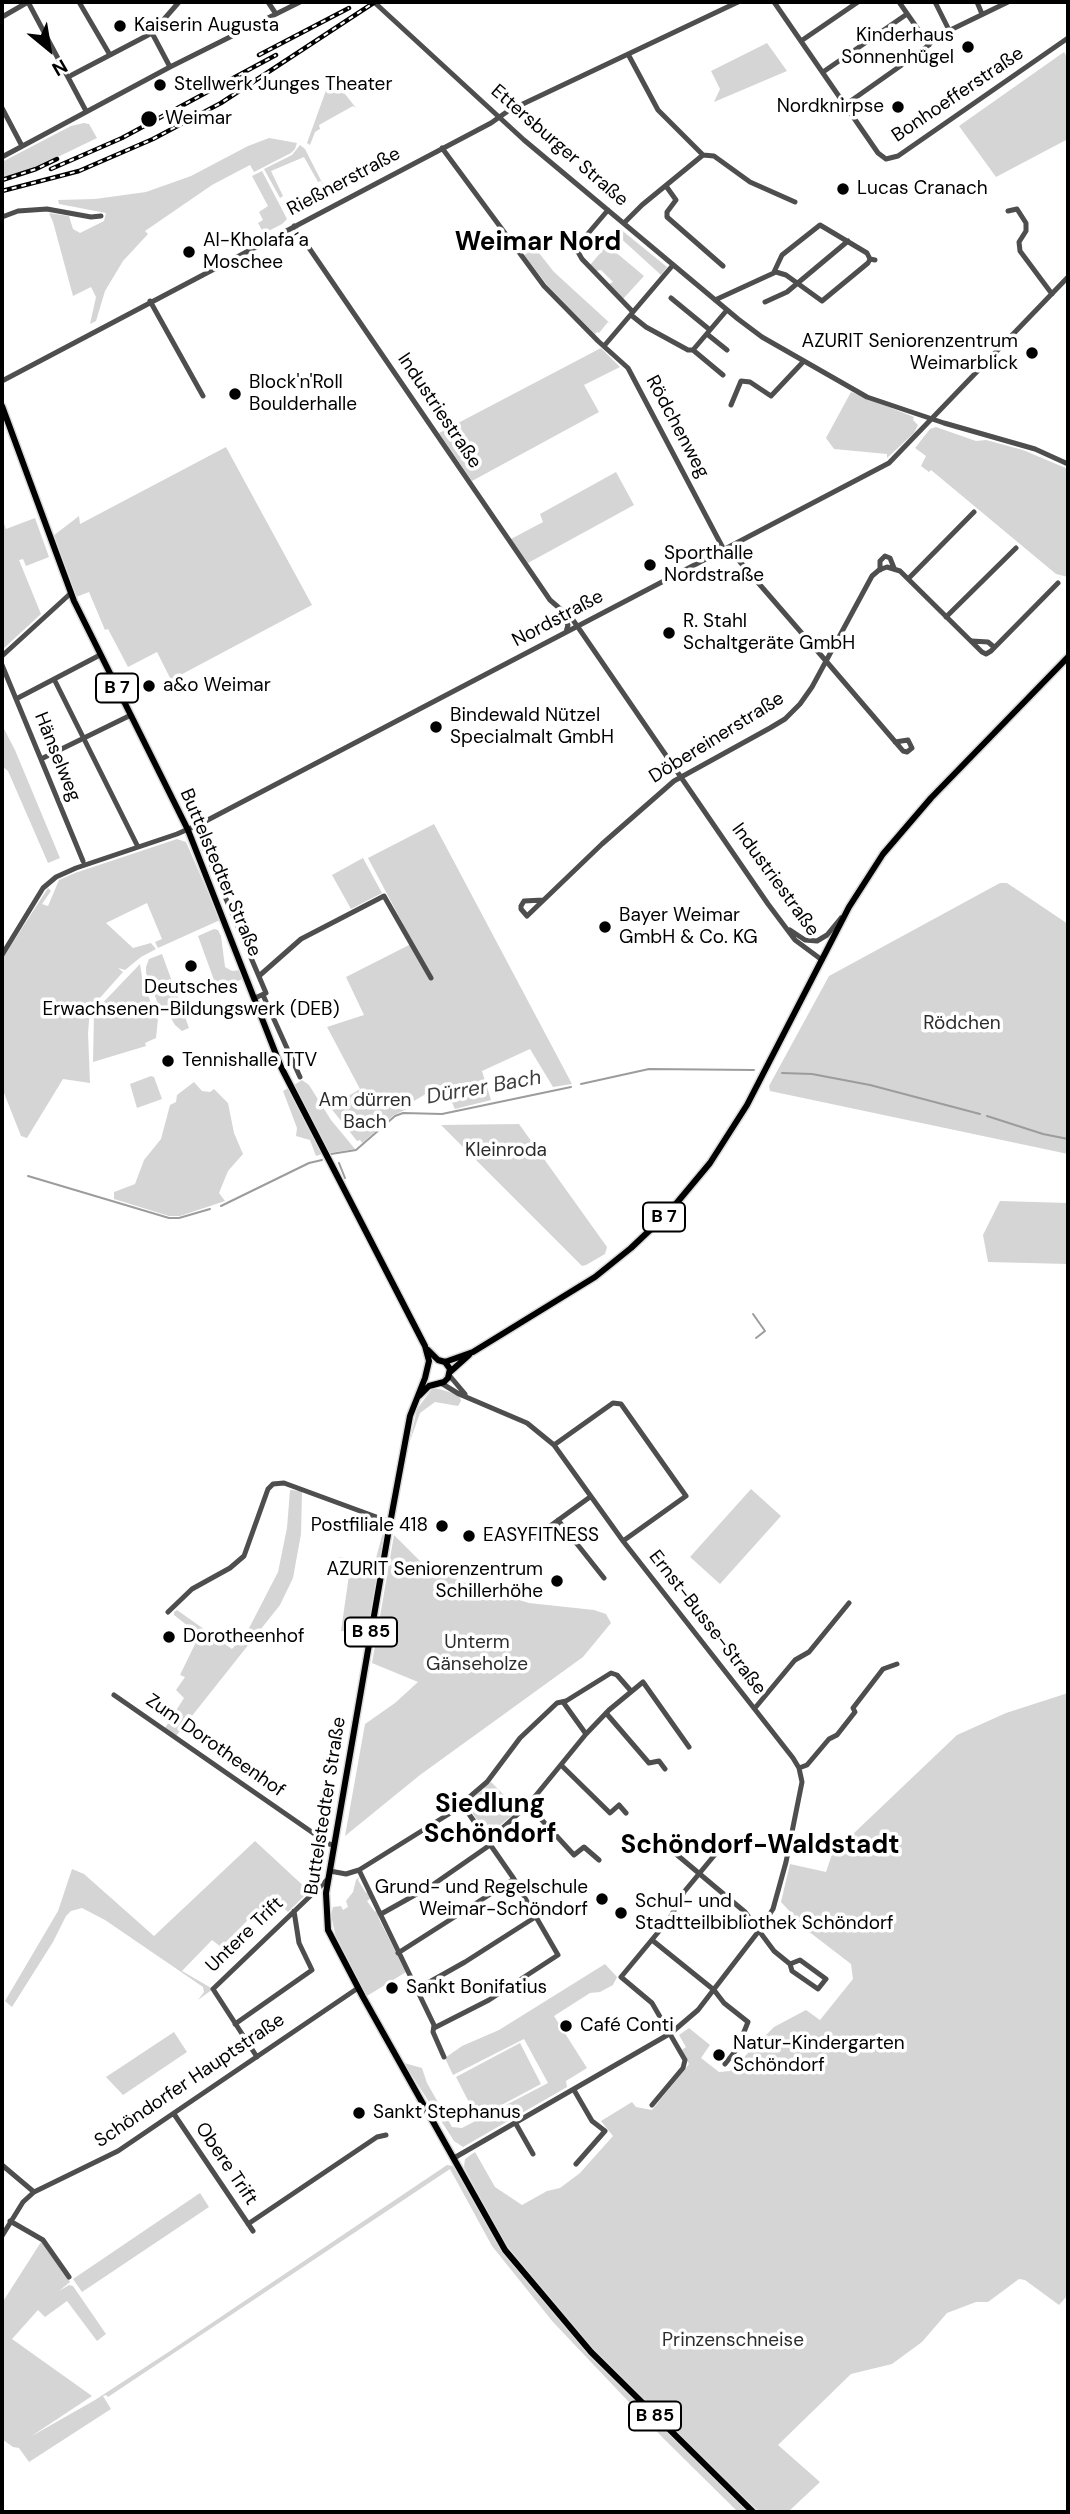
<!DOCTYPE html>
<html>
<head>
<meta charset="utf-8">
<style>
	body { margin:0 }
	#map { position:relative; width:1070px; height:2514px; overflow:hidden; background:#fff; font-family:"DM Sans",sans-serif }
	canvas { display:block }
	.frame { position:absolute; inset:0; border:4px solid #000; pointer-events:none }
	.north { position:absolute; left:14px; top:14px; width:70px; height:70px; -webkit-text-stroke:5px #fff; paint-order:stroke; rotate:150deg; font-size:19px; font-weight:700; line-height:28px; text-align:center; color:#000 }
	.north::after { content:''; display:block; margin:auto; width:24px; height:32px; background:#000; clip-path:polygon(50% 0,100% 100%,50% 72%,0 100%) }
</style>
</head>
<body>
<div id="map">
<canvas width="1070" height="2514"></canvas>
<div class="frame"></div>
<div class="north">N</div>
</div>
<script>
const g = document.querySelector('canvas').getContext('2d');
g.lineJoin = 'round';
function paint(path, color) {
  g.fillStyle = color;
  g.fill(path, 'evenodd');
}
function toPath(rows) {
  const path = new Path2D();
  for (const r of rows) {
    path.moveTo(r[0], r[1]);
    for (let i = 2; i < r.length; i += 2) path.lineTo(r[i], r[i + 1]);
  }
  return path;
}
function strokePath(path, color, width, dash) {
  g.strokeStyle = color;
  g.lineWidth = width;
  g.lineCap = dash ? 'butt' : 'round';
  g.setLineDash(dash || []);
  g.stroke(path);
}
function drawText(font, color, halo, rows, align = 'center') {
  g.font = font + ' "DM Sans",sans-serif';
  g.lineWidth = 7;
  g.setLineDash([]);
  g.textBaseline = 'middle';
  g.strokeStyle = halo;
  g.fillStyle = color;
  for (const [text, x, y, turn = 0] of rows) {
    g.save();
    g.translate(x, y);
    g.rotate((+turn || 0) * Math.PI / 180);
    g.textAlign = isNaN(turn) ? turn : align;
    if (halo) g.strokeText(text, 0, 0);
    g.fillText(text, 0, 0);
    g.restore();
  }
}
paint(toPath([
	[767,43,787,71,714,102,720,89,711,71],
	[1064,52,1068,58,1068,139,996,177,959,126],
	[331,76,356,108,353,106,319,125,320,129,315,132,310,145,307,143,329,82,331,82],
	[84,123,89,124,97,138,35,168,2,179,2,162,71,126],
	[269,138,297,143,295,149,291,153,254,172,250,165,212,185,145,231,148,234,123,261,105,291,96,321,90,324,96,297,91,287,73,296,53,222,49,213,69,216,73,229,80,233,104,221,106,213,59,204,58,200,95,199,146,192,191,176,248,146],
	[300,145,305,149,330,198,321,203,318,196,326,192,321,181,318,182,304,157,271,171,283,196,280,198,264,169,292,155],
	[262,171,287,219,282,224,247,242,263,232,258,223,263,220,259,212,268,206,252,176],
	[619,228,667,267,661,275,616,234,608,242,605,240,615,229,617,231],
	[607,245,644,276,623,299,609,284,613,282,601,270,596,271,590,265],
	[535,248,554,272,612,325,608,322,599,333,597,332,595,334,548,286,524,255],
	[601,348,620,367,584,385,599,412,472,481,439,433],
	[851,392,914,417,913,420,918,425,914,433,887,458,887,454,834,449,826,438],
	[936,427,976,441,986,440,1023,450,1068,469,1068,577,1056,574,931,470,929,472,921,466,926,456,915,448,930,429],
	[226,447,312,605,171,680,157,652,128,667,108,629,105,630,89,592,76,597,53,536,79,516,80,524],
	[616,472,634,505,528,563,511,539,543,522,540,514],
	[2,518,6,529,35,518,49,557,26,566,23,559,19,560,41,614,3,649],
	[2,725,15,750,60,858,48,863,8,771,2,766],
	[434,824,572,1084,553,1087,530,1049,482,1071,491,1100,455,1109,443,1084,407,1105,407,1109,394,1115,362,1143,360,1140,357,1141,330,1107,360,1089,327,1027,364,1015,346,977,413,943,368,858],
	[177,839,186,842,220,920,158,948,155,942,162,939,147,903,106,923,133,948,151,943,156,949,141,957,125,970,118,968,123,972,90,1009,88,1033,90,1083,63,1079,27,1138,21,1136,2,1088,2,959,48,888,51,891,42,904,48,906,59,880,75,873],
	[363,858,382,893,351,909,332,875],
	[1000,883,1007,883,1068,924,1068,1154,770,1091,769,1086,829,976],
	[214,929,218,930,221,936,225,967,232,971,240,970,244,978,218,991,198,936],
	[162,954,189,1028,182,1031,175,1025,165,1008,160,1009,146,973,146,967,149,959],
	[140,964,143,984,158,1019,156,1038,145,1043,146,1046,93,1062,94,1012],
	[151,1076,154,1077,162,1099,137,1108,130,1084],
	[302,1080,309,1085,331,1120,355,1149,329,1153,294,1085],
	[194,1082,202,1091,210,1092,214,1089,228,1103,234,1133,243,1154,228,1171,219,1193,225,1201,180,1216,169,1216,114,1199,114,1192,135,1184,144,1160,161,1139,170,1105,176,1102,177,1095],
	[288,1088,322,1154,316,1156,310,1140,296,1136,297,1128,283,1091],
	[519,1124,607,1247,605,1254,586,1265,582,1266,441,1125],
	[1000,1201,1068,1203,1068,1264,988,1262,983,1235],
	[432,1389,439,1389,453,1393,460,1397,461,1401,458,1406,435,1402,420,1413,410,1441,417,1409],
	[751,1489,781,1516,720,1584,690,1557],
	[290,1490,302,1491,301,1534,293,1578,280,1605,176,1736,165,1728,184,1698,176,1690,185,1677,180,1675,197,1640,191,1636,183,1637,188,1626,174,1615,174,1612,177,1610,232,1649,246,1634,278,1572,287,1528],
	[385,1525,368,1633,341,1631,349,1575,338,1567,339,1557,375,1562],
	[394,1535,423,1564,467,1584,529,1603,594,1610,606,1614,611,1623,583,1657,420,1775,345,1836,365,1724,395,1703,418,1682,372,1663],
	[1068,1693,1068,2295,1059,2305,1025,2280,1019,2279,988,2302,976,2302,947,2313,922,2342,892,2364,851,2374,778,2445,820,2482,788,2512,760,2512,733,2487,731,2488,586,2342,501,2238,464,2167,465,2159,475,2152,495,2187,522,2205,547,2191,560,2188,580,2173,613,2136,601,2121,632,2102,636,2107,652,2110,689,2064,682,2050,686,2047,679,2035,689,2028,710,2045,701,2058,719,2072,730,2071,774,2027,806,2010,820,2020,853,1979,851,1964,808,1931,781,1902,790,1864,826,1872,832,1854,957,1735,1006,1713],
	[491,1782,519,1810,491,1832,478,1822,467,1804],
	[255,1841,309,1891,288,1912,272,1896,221,1947,212,1940,182,1971,213,1989,198,2000,204,1992,203,1987,105,1920,82,1908,71,1911,66,1916,53,1942,12,2007,5,2001,58,1911,72,1869,84,1874,154,1936],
	[360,1876,358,1880,366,1893,368,1891,371,1898,367,1901,375,1912,377,1909,379,1919,406,1972,367,1996,337,1942,331,1915,333,1907,341,1906,343,1910,348,1907,346,1901,353,1892,356,1880],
	[605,1964,617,1977,613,1985,600,1992,590,1993,554,2016,587,2068,566,2081,567,2087,463,2147,454,2141,404,2063,422,2068,427,2083,452,2127,462,2128,548,2083,524,2039,453,2075,445,2058,462,2046,499,2030],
	[174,2032,187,2052,123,2095,106,2077],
	[520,2043,541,2084,477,2118,456,2077],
	[447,2165,453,2166,497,2243,577,2341,748,2512,738,2512,663,2438,553,2322,492,2246,450,2169,108,2397,106,2395,103,2396,111,2409,29,2462,19,2448,13,2447,2,2439,2,2303,41,2242,46,2245,70,2282,59,2291,69,2285,73,2286,106,2334,97,2341,67,2301,45,2317,38,2310,12,2339,92,2396,30,2437,95,2400,170,2351],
	[200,2193,209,2207,82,2292,73,2279]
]), '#d5d5d5');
strokePath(toPath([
	[782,1073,812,1074,870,1085,980,1114],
	[581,1084,649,1069,754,1070],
	[987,1116,1043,1134,1068,1139],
	[331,1154,356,1150,395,1116,403,1113,442,1114,571,1087],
	[339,1163,345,1178],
	[28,1176,169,1218,179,1218,210,1209],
	[221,1206,309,1163,322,1160],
	[753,1314,765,1331,756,1338]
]), '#9c9c9c', 2);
const major = toPath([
	[2,406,74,601,188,830,281,1067,425,1346,429,1361,425,1378,410,1416,389,1529,326,1893,328,1930,363,1997,505,2250,591,2352,753,2512],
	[428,1350,438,1360,445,1362,473,1352,595,1277,631,1248,670,1211,710,1163,747,1105,849,907,883,854,931,798,1068,657],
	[450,1372,469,1355],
	[419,1396,429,1386,444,1382,448,1378,450,1369,445,1362]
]);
strokePath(major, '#dbdbdb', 9);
strokePath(toPath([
	[28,2,86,111],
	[79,2,110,55],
	[268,2,276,14],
	[374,2,524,140,738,319,762,337,867,397,944,423,1035,449,1068,464],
	[774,2,878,153,886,159,898,156,1068,38],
	[899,2,929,45],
	[935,2,949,30],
	[977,2,982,14],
	[2,17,28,2],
	[152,33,170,67],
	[801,41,858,2],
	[628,54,658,110,703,155,714,156,750,182,795,202],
	[823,72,907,14],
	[68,77,152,33,179,2],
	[845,105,923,50,938,36,1008,2],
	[2,108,22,146],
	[442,148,544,286,598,341,628,368,724,550],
	[2,157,170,67,300,2],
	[666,186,676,200,667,212,667,217,723,266],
	[608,210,580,243,578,252,582,259,633,312],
	[1008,211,1017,209,1026,223,1026,231,1019,242,1020,251,1052,294],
	[2,217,18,211,47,209,91,217,101,216],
	[624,223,642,205,703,155],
	[294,226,550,600,573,620,582,633,768,904,795,940,822,960],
	[774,272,782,255,820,225,867,253,870,259],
	[671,298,710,330],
	[715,300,776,272,786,275,822,301,868,263,870,259,875,260],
	[150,301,203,396],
	[765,302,787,292,848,241],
	[631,315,646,327,688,350,693,350,723,375],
	[707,334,727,350],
	[604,346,673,265],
	[693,350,727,310],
	[2,381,491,123,508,111,738,2],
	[731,405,741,381,750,382,771,396,803,362],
	[728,548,826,661,898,745,903,751,907,752,912,748,908,740,895,742],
	[880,570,880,561,885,556,890,558,894,568],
	[909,578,974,512],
	[562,613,568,625,566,632],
	[946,617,1016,548],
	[972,641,988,642,994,647],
	[2,656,71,593],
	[2,665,83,861],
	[54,679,138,847],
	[16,699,100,655],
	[41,759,131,715],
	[195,826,266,993,255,998],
	[543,900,524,901,521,906,521,909,527,916,602,844,674,781,770,728,785,719,800,704,812,687,872,576,879,570,887,567,900,571,982,652,986,654,991,651,1058,583],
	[790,930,805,940,817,941,827,935,841,918],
	[2,955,43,888,56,877,76,868,177,834,202,823,889,463,1068,277],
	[259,976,301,939,384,896,431,978],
	[263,995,300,1077],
	[449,1375,465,1394],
	[441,1383,459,1394,527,1423,554,1445,623,1541,793,1758,799,1768,802,1782,786,1862,773,1909,758,1932,698,2010,671,2033,454,2158],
	[554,1445,613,1403,621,1404,686,1496,623,1541],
	[558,1520,604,1578],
	[535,1537,590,1497],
	[168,1612,192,1589,230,1568,244,1556,268,1489,273,1484,284,1483,390,1522],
	[114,1695,329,1844,334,1845],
	[563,1702,586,1734],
	[755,1708,795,1660,809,1652,849,1603],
	[606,1713,649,1763,659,1761,665,1769],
	[561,1765,610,1813,619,1805,626,1813],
	[799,1768,807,1765,829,1739,837,1735,855,1712,853,1708,883,1669,897,1664],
	[528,1805,574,1855,584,1847,599,1860],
	[488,1841,528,1805,586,1734,609,1710,643,1682,689,1747],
	[676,1854,745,1912,774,1951,790,1964,792,1971,818,1989,826,1979,800,1960,790,1964],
	[359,1870,434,2025,433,2032,444,2057],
	[330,1871,346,1874,359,1870,452,1812,487,1782,520,1738,557,1703,566,1701,611,1673,617,1675,631,1691],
	[381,1914,431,1886,490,1845],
	[652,1940,714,1990,724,2003,748,2022,737,2049,725,2064],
	[398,1953,514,1879],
	[417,1989,465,1962,537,1916],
	[235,2024,312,1970,299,1943,294,1911],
	[434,2028,489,2000,558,1955,514,1879,462,1804],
	[257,2057,213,1989,328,1879],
	[574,2090,592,2121,605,2131,576,2164],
	[652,2105,683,2068,685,2060,652,2003,621,1977,670,1918,684,1892,727,1840],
	[174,2114,253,2231],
	[516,2124,533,2154],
	[2,2165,34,2192],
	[10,2221,43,2240,69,2277],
	[248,2224,377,2137,386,2135],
	[2,2236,23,2202,34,2192,118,2151,358,1988]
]), '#4e4e4e', 5);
strokePath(major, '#000', 6);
const rail = toPath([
	[259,55,349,8],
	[51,169,122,138,276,55],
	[2,180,36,169,57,159],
	[2,191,79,171,153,139,221,103,375,2]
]);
strokePath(rail, '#000', 4.5);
strokePath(rail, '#fff', 2, [5]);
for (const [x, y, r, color] of [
	[120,26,7,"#000"],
	[968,47,7,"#000"],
	[160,85,7,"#000"],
	[898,107,7,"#000"],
	[149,119,9,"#000"],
	[843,189,7,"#000"],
	[189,252,7,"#000"],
	[1032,353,7,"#000"],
	[235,394,7,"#000"],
	[650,565,7,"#000"],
	[669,633,7,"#000"],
	[149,686,7,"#000"],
	[436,727,7,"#000"],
	[605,927,7,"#000"],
	[191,966,7,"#000"],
	[168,1061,7,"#000"],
	[442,1526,7,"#000"],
	[469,1536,7,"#000"],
	[557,1581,7,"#000"],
	[169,1637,7,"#000"],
	[602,1899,7,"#000"],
	[621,1913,7,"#000"],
	[392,1988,7,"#000"],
	[566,2026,7,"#000"],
	[719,2055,7,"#000"],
	[359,2113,7,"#000"]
]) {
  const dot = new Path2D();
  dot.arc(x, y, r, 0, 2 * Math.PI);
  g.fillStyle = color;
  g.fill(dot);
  strokePath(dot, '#fff', 2.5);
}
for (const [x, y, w] of [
	[117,688,42],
	[664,1217,42],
	[371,1632,52],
	[655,2416,52]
]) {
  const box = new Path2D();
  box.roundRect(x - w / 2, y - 14.5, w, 29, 5);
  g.fillStyle = '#fff';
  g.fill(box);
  strokePath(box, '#000', 2);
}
drawText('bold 18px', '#000', null, [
	["B 7",117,688],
	["B 7",664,1217],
	["B 85",371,1632],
	["B 85",655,2416]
]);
drawText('19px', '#000', '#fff', [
	["Kaiserin Augusta",134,26],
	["Kinderhaus",954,36,"right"],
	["Sonnenhügel",954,58,"right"],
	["Stellwerk Junges Theater",174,85],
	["Nordknirpse",884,107,"right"],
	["Weimar",165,119],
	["Lucas Cranach",857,189],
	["Al-Kholafa´a",203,241],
	["Moschee",203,263],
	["AZURIT Seniorenzentrum",1018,342,"right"],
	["Weimarblick",1018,364,"right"],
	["Block'n'Roll",249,383],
	["Boulderhalle",249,405],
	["Sporthalle",664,554],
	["Nordstraße",664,576],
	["R. Stahl",683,622],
	["Schaltgeräte GmbH",683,644],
	["a&o Weimar",163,686],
	["Bindewald Nützel",450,716],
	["Specialmalt GmbH",450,738],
	["Bayer Weimar",619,916],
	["GmbH & Co. KG",619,938],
	["Deutsches",191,988,"center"],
	["Erwachsenen-Bildungswerk (DEB)",191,1010,"center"],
	["Tennishalle TTV",182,1061],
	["Postfiliale 418",428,1526,"right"],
	["EASYFITNESS",483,1536],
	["AZURIT Seniorenzentrum",543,1570,"right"],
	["Schillerhöhe",543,1592,"right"],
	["Dorotheenhof",183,1637],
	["Grund- und Regelschule",588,1888,"right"],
	["Weimar-Schöndorf",588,1910,"right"],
	["Schul- und",635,1902],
	["Stadtteilbibliothek Schöndorf",635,1924],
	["Sankt Bonifatius",406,1988],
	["Café Conti",580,2026],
	["Natur-Kindergarten",733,2044],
	["Schöndorf",733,2066],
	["Sankt Stephanus",373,2113]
], 'left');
drawText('19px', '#000', '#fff', [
	["Bonhoefferstraße",958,95,-34],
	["Ettersburger Straße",559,146,41],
	["Rießnerstraße",344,182,-28],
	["Industriestraße",439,411,56],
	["Rödchenweg",677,427,62],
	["Nordstraße",558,619,-28],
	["Döbereinerstraße",717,738,-32],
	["Hänselweg",57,757,68],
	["Buttelstedter Straße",220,873,67],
	["Industriestraße",775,880,54],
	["Ernst-Busse-Straße",707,1623,52],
	["Zum Dorotheenhof",215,1746,35],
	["Buttelstedter Straße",326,1806,-81],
	["Untere Trift",245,1935,-44],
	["Schöndorfer Hauptstraße",190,2081,-34],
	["Obere Trift",226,2164,56]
]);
drawText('19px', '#2c2c2c', '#fff', [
	["Rödchen",962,1024],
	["Am dürren",365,1101],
	["Bach",365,1123],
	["Kleinroda",506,1151],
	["Unterm",477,1643],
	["Gänseholze",477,1665],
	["Prinzenschneise",733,2341]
]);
drawText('italic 21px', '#3d3d3d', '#fff', [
	["Dürrer Bach",484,1088,-10]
]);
drawText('bold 26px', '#000', '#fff', [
	["Weimar Nord",538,243],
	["Siedlung",490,1805],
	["Schöndorf",490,1835],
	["Schöndorf-Waldstadt",760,1846]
]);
</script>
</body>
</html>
